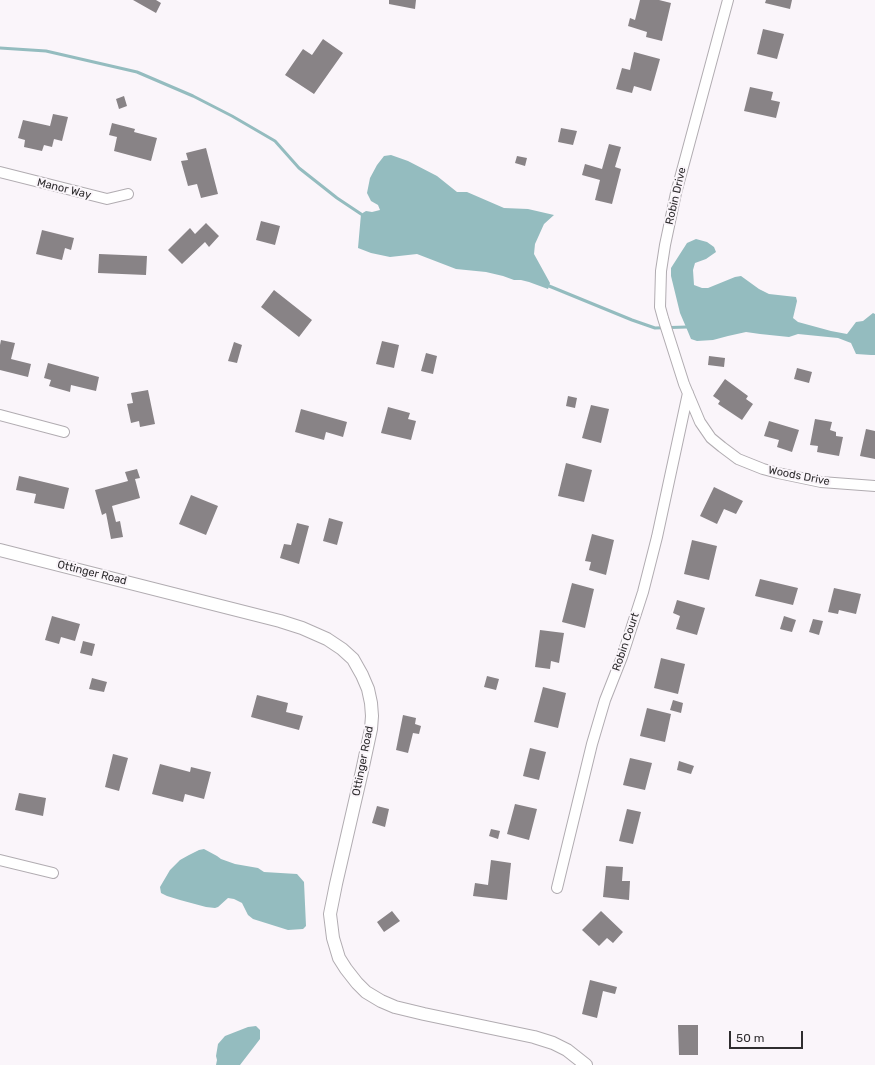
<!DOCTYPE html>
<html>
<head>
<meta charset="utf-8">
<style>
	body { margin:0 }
	#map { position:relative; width:875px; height:1065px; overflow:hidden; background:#faf5fa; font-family:Rubik,sans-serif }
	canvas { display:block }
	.scale { position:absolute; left:729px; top:1031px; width:74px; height:18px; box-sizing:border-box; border:2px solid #2f2d2f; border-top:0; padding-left:5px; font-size:12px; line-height:14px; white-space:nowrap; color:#2f2d2f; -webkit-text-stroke:3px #faf5fa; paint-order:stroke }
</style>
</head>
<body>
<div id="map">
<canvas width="875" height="1065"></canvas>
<div class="scale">50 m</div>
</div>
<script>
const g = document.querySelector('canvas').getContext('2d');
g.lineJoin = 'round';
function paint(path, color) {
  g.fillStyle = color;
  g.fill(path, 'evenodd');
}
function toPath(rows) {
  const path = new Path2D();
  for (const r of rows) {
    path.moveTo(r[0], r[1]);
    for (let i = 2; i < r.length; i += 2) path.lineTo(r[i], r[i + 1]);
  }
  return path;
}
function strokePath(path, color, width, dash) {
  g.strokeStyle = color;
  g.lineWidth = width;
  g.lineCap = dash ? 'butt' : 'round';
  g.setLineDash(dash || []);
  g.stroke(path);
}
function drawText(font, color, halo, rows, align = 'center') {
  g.font = font + ' Rubik,sans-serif';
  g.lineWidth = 4;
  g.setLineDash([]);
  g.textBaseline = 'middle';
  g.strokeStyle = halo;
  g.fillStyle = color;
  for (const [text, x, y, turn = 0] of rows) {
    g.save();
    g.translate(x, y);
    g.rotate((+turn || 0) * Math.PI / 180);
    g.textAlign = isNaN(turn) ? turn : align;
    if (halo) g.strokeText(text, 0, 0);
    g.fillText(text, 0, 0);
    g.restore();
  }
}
paint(toPath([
	[391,155,408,161,437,176,457,192,467,192,504,208,528,209,554,215,544,224,535,244,534,254,550,283,548,289,529,282,521,280,514,280,503,276,486,272,456,269,417,254,390,257,371,253,358,248,361,214,366,211,372,212,380,210,378,205,371,201,367,193,370,178,377,165,384,156],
	[696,239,707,242,714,247,716,252,706,259,695,263,693,270,694,285,702,288,708,288,735,277,741,276,759,289,769,294,796,297,797,301,793,318,798,322,831,331,847,334,856,322,863,321,873,313,875,314,875,355,871,355,856,354,851,343,838,338,798,334,789,337,760,334,746,332,728,336,713,340,697,341,691,339,686,327,680,313,671,276,671,268,687,243],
	[204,849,217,856,221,859,235,864,258,868,264,872,297,874,304,882,306,926,303,929,288,930,253,919,248,915,242,903,234,899,228,898,218,907,215,908,206,907,180,900,167,896,161,893,160,887,170,870,180,860,189,855,199,850],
	[256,1026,260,1030,260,1039,240,1065,216,1065,217,1060,216,1056,218,1044,225,1036,248,1027]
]), '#94bcbf');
strokePath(toPath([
	[0,48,46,51,137,72,193,96,232,116,275,141,299,168,337,198,361,214],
	[549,286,632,320,655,328,687,327]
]), '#94bcbf', 3);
paint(toPath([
	[133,0,156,0,161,3,156,13],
	[389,0,416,0,415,9,389,4],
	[640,0,659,0,671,3,662,41,646,37,647,32,628,26,630,18,635,20],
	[766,0,792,0,790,9,765,3],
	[763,29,784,34,777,59,757,54],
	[323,39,343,53,314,94,285,75,303,49,312,55],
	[634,52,660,59,651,91,634,86,632,93,616,89,622,68,630,70],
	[750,87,773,92,771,100,780,102,776,118,744,111],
	[124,96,127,106,119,109,116,99],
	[53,114,68,117,62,141,54,139,52,147,44,145,42,151,24,147,25,140,18,138,23,120,50,126],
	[112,123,135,129,134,132,157,138,151,161,114,151,117,137,109,135],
	[561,128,577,131,573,145,558,142],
	[609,144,621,147,615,167,621,169,612,204,595,200,600,180,582,175,585,164,602,169],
	[206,148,218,194,201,198,197,184,188,186,181,161,188,160,186,153],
	[517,156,527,158,525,166,515,163],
	[261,221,280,226,275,245,256,240],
	[206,223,219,236,209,247,205,242,182,264,168,250,190,228,195,234],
	[42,230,74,238,71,250,65,248,62,260,36,254],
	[99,254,147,256,146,275,98,273],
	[274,290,312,320,299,337,261,307],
	[1,340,15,343,11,359,31,364,28,377,0,370,0,345],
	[382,341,399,345,394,368,376,364],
	[234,342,242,345,237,363,228,361],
	[426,353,437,356,433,374,421,371],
	[709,356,725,358,724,367,708,365],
	[48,363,99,377,96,391,71,385,70,392,49,386,51,380,44,378],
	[797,368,812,372,809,383,794,379],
	[725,379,748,396,746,399,753,404,742,420,718,404,720,401,713,396],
	[148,390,155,424,140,427,139,421,131,423,127,404,133,403,131,393],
	[568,396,577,398,575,408,566,406],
	[591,405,609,409,601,443,582,438],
	[388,407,410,413,408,419,416,421,411,440,381,433],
	[301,409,347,422,343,437,326,432,324,440,295,432],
	[815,419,832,422,830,430,836,432,836,436,843,437,839,456,817,452,818,446,810,445],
	[769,421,799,430,792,452,777,447,779,440,764,436],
	[866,429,875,431,875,459,860,456],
	[566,463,592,470,584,502,558,496],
	[137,469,140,478,135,479,140,498,112,506,116,522,120,521,123,537,111,539,106,513,102,515,95,490,128,481,125,472],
	[19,476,69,488,64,509,34,503,36,494,16,490],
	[714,487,743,501,736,514,724,509,717,524,700,516],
	[191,495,218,506,206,535,179,524],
	[329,518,343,522,337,545,323,541],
	[297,523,309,526,299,564,280,558,284,544,291,545],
	[592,534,614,540,606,575,589,570,591,562,585,561],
	[692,540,717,546,709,580,684,574],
	[760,579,798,588,793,605,755,596],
	[572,583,594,589,585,628,562,622],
	[834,588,861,594,856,614,839,610,838,614,828,612],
	[677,600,705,608,697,635,676,629,680,616,673,613],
	[52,616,80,624,75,641,61,637,59,644,45,640],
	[784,616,796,620,792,632,780,629],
	[813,619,823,621,819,635,809,632],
	[540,630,564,633,559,663,551,661,550,669,535,667],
	[83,641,95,644,92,656,80,653],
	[661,658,685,664,678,694,654,688],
	[487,676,499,679,496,690,484,687],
	[92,678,107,682,104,692,89,689],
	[543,687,566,693,558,728,534,722],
	[257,695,288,703,286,712,303,716,299,730,251,717],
	[673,700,683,703,681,713,670,710],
	[647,708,671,714,665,742,640,736],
	[403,715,416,718,415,724,421,726,419,734,413,733,408,753,396,750],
	[530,748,546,752,539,780,523,776],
	[113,754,128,758,119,791,105,787],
	[630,758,652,763,645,790,623,785],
	[679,761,694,766,691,774,677,770],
	[160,764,190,772,191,767,211,772,204,799,185,794,183,802,152,794],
	[19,793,46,798,43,816,15,810],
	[515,804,537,809,529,840,507,834],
	[377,806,389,809,385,827,372,823],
	[627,809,641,812,633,844,619,841],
	[491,829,500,831,498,839,489,836],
	[491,860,511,863,507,900,473,896,475,883,488,885],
	[606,866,623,867,622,881,630,881,629,900,603,897],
	[392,911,400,921,384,932,377,922],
	[601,911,623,932,613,943,607,938,599,946,582,930],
	[590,980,617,987,615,994,603,991,597,1018,582,1014],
	[678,1025,698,1025,698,1055,679,1055]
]), '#888386');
const minor = toPath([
	[728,0,676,193,665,245,661,271,660,307,663,318,684,384,700,422,711,438,722,447,738,459,763,469,778,473,821,482,875,486],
	[0,172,107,199,128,194],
	[0,415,64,432],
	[0,860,53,873],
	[557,888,592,744,605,700,622,657,643,592,657,537,688,393]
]);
const tertiary = toPath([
	[0,550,280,621,302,628,327,639,342,649,353,659,362,675,368,689,371,703,372,716,371,729,362,771,336,884,330,914,333,938,339,958,346,969,357,983,366,992,381,1001,395,1007,424,1014,534,1037,553,1043,567,1050,586,1065]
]);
strokePath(minor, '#b1acb1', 12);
strokePath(tertiary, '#b1acb1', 14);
strokePath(minor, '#fff', 10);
strokePath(tertiary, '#fff', 12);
drawText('11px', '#2f2d2f', '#faf5fa', [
	["Manor Way",64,189,14],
	["Robin Drive",676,196,-77],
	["Woods Drive",799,476,11],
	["Ottinger Road",92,573,14],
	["Robin Court",626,642,-71],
	["Ottinger Road",363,761,-79]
]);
</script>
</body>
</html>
